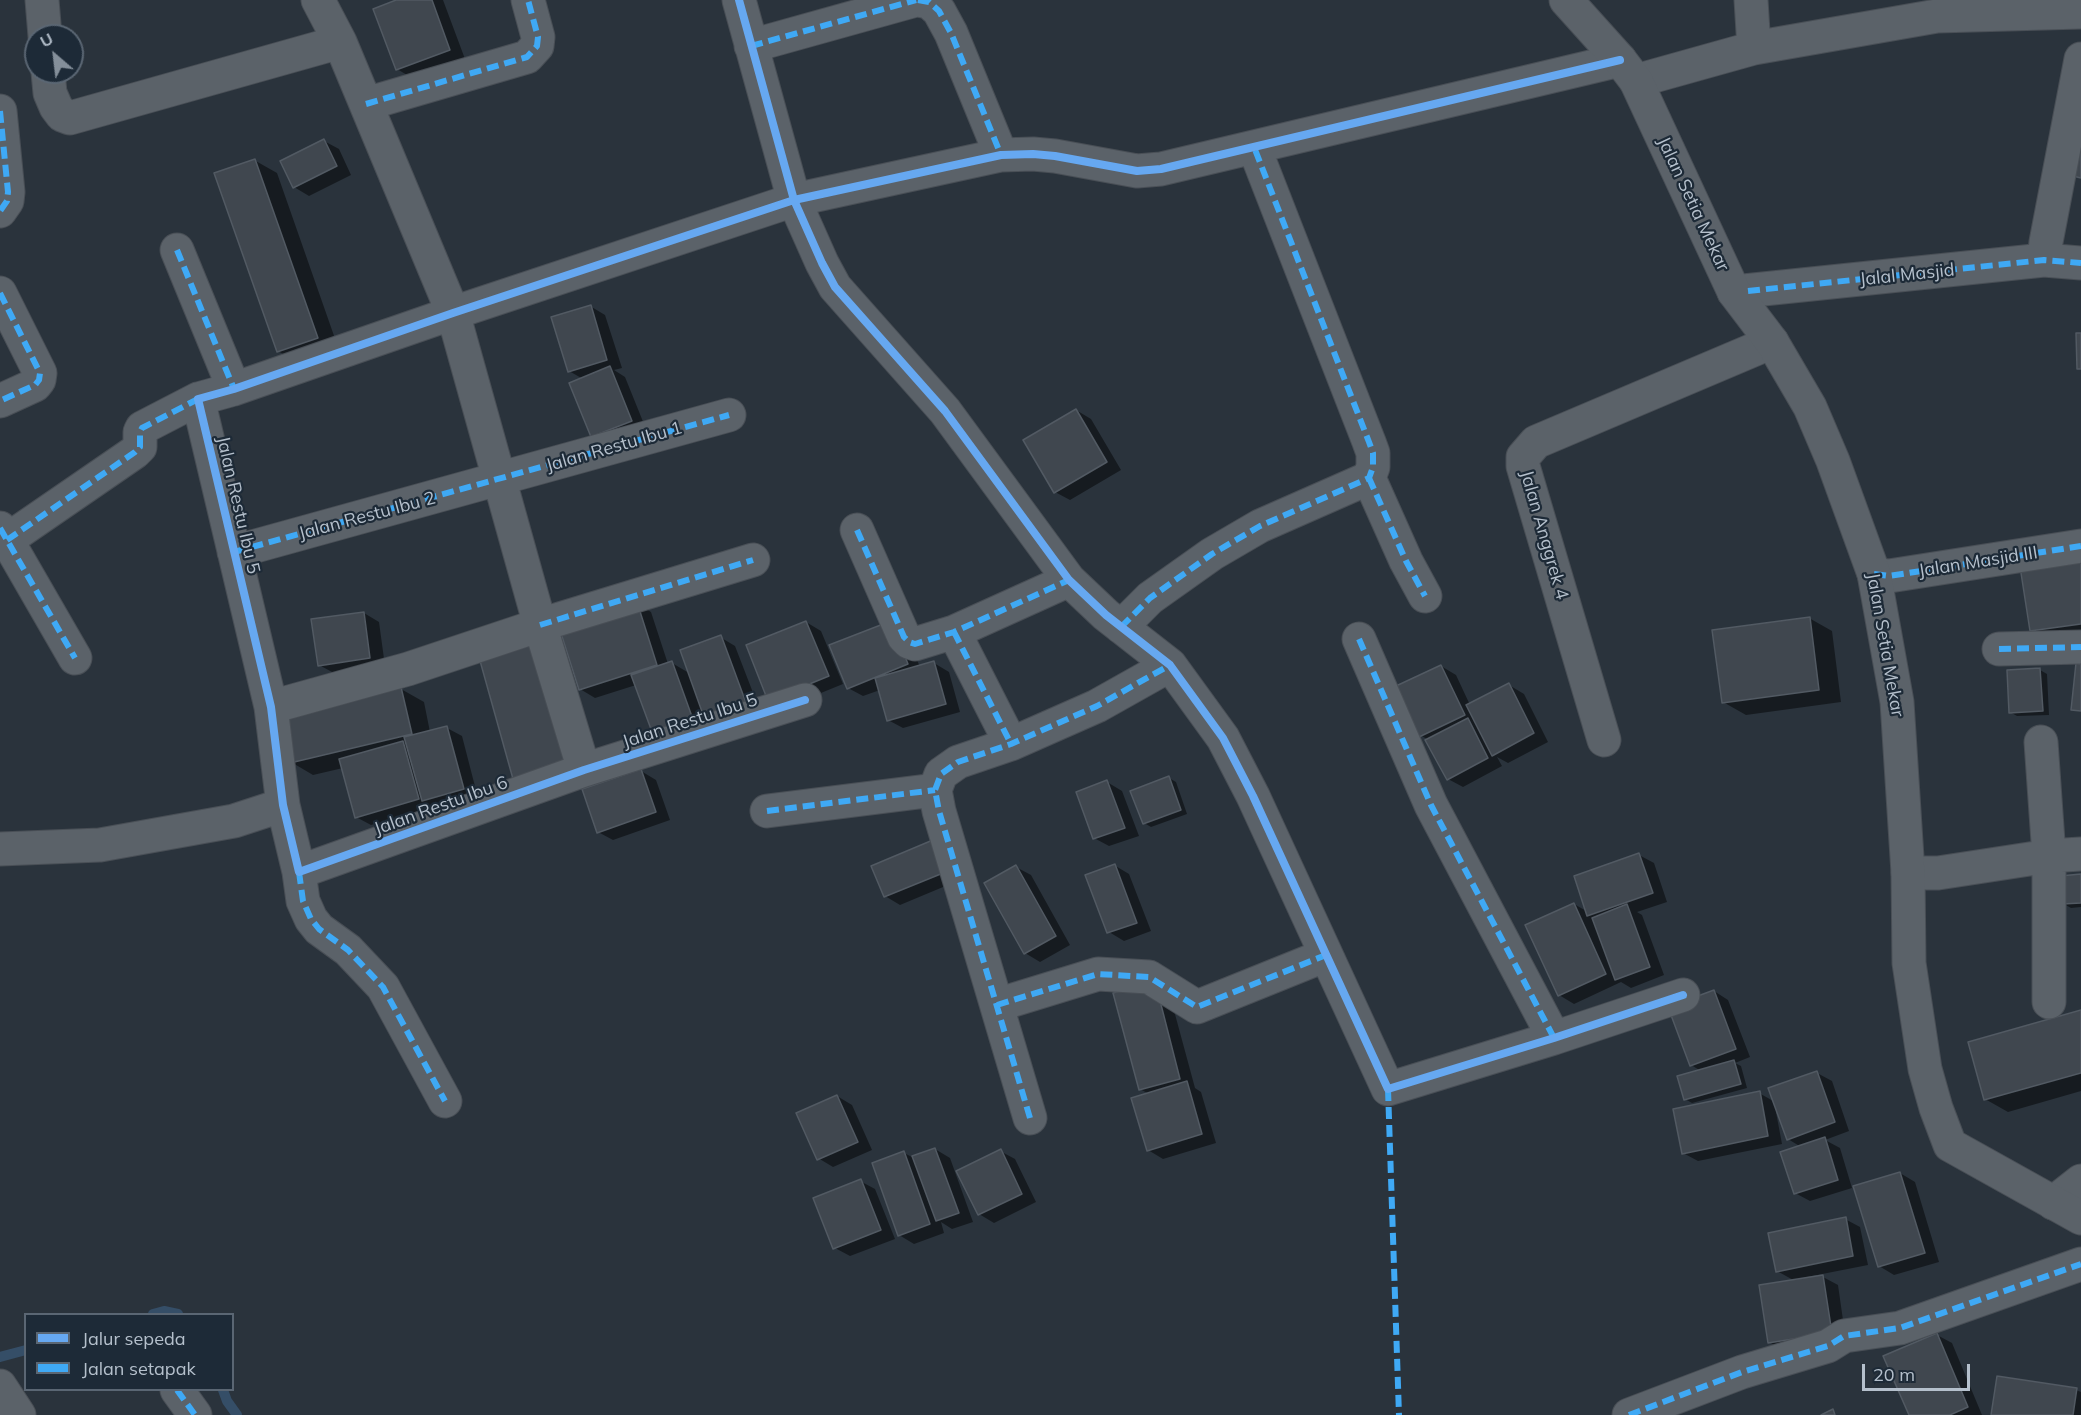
<!DOCTYPE html>
<html>
<head>
<meta charset="utf-8">
<style>
	body { margin:0 }
	#map { position:relative; width:2081px; height:1415px; overflow:hidden; background:#2a333c; font-family:Mulish,sans-serif }
	canvas { display:block }
	.legend { position:absolute; left:24px; top:1313px; width:210px; height:78px; box-sizing:border-box; background:#1d2a37; border:2px solid #5a6673; margin:0; padding:8px 10px; list-style:none; font-size:18px; color:#b5c0cc }
	.legend li { display:flex; align-items:center; gap:12px; height:30px }
	.legend b { width:30px; border:2px solid #5a6673 }
	.north { position:absolute; left:24px; top:24px; width:60px; height:60px; box-sizing:border-box; background:#1d2a37; border:2px solid #5a6673; border-radius:50%; rotate:332deg; font-size:16px; font-weight:700; line-height:24px; text-align:center; color:#b5c0cc }
	.north::after { content:''; display:block; margin:auto; width:21px; height:27px; background:#848f9a; clip-path:polygon(50% 0,100% 100%,50% 72%,0 100%) }
	.scale { position:absolute; left:1862px; top:1364px; width:108px; height:27px; box-sizing:border-box; border:3px solid #b5c0cc; border-top:0; padding-left:8px; font-size:18px; line-height:21px; white-space:nowrap; color:#b5c0cc; -webkit-text-stroke:4px #1d2a37; paint-order:stroke }
</style>
</head>
<body>
<div id="map">
<canvas width="2081" height="1415"></canvas>
<ul class="legend">
<li><b style="height:8px;background:#66a8f1"></b>Jalur sepeda</li>
<li><b style="height:8px;background:#3fa9f5"></b>Jalan setapak</li>
</ul>
<div class="north">U</div>
<div class="scale">20 m</div>
</div>
<script>
const g = document.querySelector('canvas').getContext('2d');
g.lineJoin = 'round';
function paint(path, color) {
  g.fillStyle = color;
  g.fill(path, 'evenodd');
}
function toPath(rows) {
  const path = new Path2D();
  for (const r of rows) {
    path.moveTo(r[0], r[1]);
    for (let i = 2; i < r.length; i += 2) path.lineTo(r[i], r[i + 1]);
  }
  return path;
}
function strokePath(path, color, width, dash) {
  g.strokeStyle = color;
  g.lineWidth = width;
  g.lineCap = dash ? 'butt' : 'round';
  g.setLineDash(dash || []);
  g.stroke(path);
}
function drawText(font, color, halo, rows, align = 'center') {
  g.font = font + ' Mulish,sans-serif';
  g.lineWidth = 4.5;
  g.setLineDash([]);
  g.textBaseline = 'middle';
  g.strokeStyle = halo;
  g.fillStyle = color;
  for (const [text, x, y, turn = 0] of rows) {
    g.save();
    g.translate(x, y);
    g.rotate((+turn || 0) * Math.PI / 180);
    g.textAlign = isNaN(turn) ? turn : align;
    if (halo) g.strokeText(text, 0, 0);
    g.fillText(text, 0, 0);
    g.restore();
  }
}
paint(toPath([
	[400,0,443,0,465,59,412,78,397,69],
	[324,141,339,149,351,175,309,196,294,187],
	[254,160,277,173,339,350,300,364,278,351],
	[590,306,605,315,622,368,614,370,625,377,646,429,592,436,583,379,569,371],
	[1076,410,1091,419,1121,470,1070,500,1055,492],
	[2081,552,2081,634,2046,639,2032,631],
	[636,603,651,612,668,664,672,663,689,673,720,637,735,646,762,716,709,733,636,685,595,698,580,689],
	[364,613,379,622,385,666,334,673,319,665],
	[1809,618,1832,631,1841,702,1746,715,1723,702],
	[806,622,821,631,843,684,784,708],
	[905,631,920,667,934,663,949,672,960,712,903,728,888,720,880,690,863,696,848,688],
	[1441,666,1456,675,1470,705,1509,685,1524,694,1548,742,1508,763,1497,757,1502,766,1463,787,1448,779,1427,739,1420,735],
	[2040,670,2047,674,2049,715,2017,716,2010,712],
	[401,689,424,702,430,732,447,728,462,736,478,798,435,807,371,825,356,817,343,768,313,775,291,762],
	[641,771,656,780,670,820,613,840,598,832],
	[1169,778,1176,782,1187,814,1151,827,1144,823],
	[1107,782,1122,791,1139,836,1109,846,1094,838],
	[940,839,967,877,900,905,885,896],
	[1639,855,1654,863,1667,902,1637,912,1642,915,1664,975,1631,988,1621,982,1574,1004,1559,995,1574,904,1588,912],
	[1114,865,1129,874,1151,931,1124,941,1109,932],
	[1016,867,1031,875,1070,945,1040,962,1025,953],
	[2081,876,2081,907,2071,908,2064,904],
	[1714,991,1728,1000,1750,1057,1735,1063,1741,1066,1747,1088,1692,1103,1685,1099,1701,1071,1691,1065],
	[1169,992,1195,1088,1201,1092,1216,1143,1163,1159,1148,1150,1149,1094,1140,1089,1115,994],
	[2081,1012,2081,1091,2008,1112,1985,1099],
	[1817,1073,1832,1081,1849,1131,1825,1140,1840,1148,1852,1188,1810,1201,1795,1193,1801,1147,1788,1139,1778,1111,1776,1112,1782,1144,1698,1161,1683,1153,1759,1093,1775,1102],
	[837,1096,852,1105,872,1150,833,1167,818,1158],
	[935,1149,950,1158,973,1222,952,1229,941,1222,944,1233,914,1244,899,1235,904,1153,912,1157],
	[1000,1151,1015,1159,1036,1202,994,1223,979,1214],
	[1900,1173,1915,1182,1939,1262,1894,1275,1879,1266],
	[860,1181,875,1189,895,1239,850,1256,835,1248],
	[1845,1219,1860,1227,1868,1265,1807,1277,1807,1279,1823,1277,1838,1285,1846,1341,1784,1351,1769,1342,1795,1281,1777,1271],
	[1937,1335,1952,1343,1982,1415,1910,1415],
	[2076,1390,2081,1392,2081,1415,1993,1415]
]), '#0007');
strokePath(toPath([
	[153,1314,164,1311,178,1314],
	[0,1357,26,1350],
	[223,1390,227,1401,237,1415]
]), '#354e67', 10);
const building = toPath([
	[396,0,432,0,450,50,396,70,373,9,396,0],
	[2081,131,2081,178,2069,175,2081,131],
	[324,139,337,166,293,188,280,161,324,139],
	[255,159,318,338,277,352,214,173,255,159],
	[591,305,607,360,568,372,551,317,591,305],
	[2076,333,2081,333,2081,369,2077,369,2076,333],
	[610,366,632,421,591,437,569,383,610,366],
	[1076,409,1107,462,1054,493,1023,440,1076,409],
	[2081,551,2081,624,2030,631,2019,560,2081,551],
	[637,602,657,665,579,690,559,627,637,602],
	[364,612,370,658,318,666,311,619,364,612],
	[1810,617,1819,690,1722,703,1712,630,1810,617],
	[806,621,829,676,768,701,746,645,806,621],
	[891,621,908,664,847,689,829,645,891,621],
	[536,633,572,763,513,779,477,650,536,633],
	[721,635,748,708,706,723,680,650,721,635],
	[672,661,695,725,655,740,631,675,672,661],
	[934,661,946,704,887,721,875,678,934,661],
	[2076,663,2081,664,2081,711,2071,710,2076,663],
	[1441,665,1465,715,1419,737,1396,686,1441,665],
	[2040,668,2043,711,2009,713,2007,670,2040,668],
	[1509,683,1534,733,1492,756,1466,705,1509,683],
	[401,687,412,734,290,763,279,716,401,687],
	[1468,718,1488,758,1447,780,1425,740,1468,718],
	[447,726,464,789,422,801,404,737,447,726],
	[403,741,419,799,355,818,339,759,403,741],
	[641,769,656,812,597,833,582,789,641,769],
	[1169,776,1181,810,1143,824,1130,791,1169,776],
	[1107,780,1125,828,1093,839,1076,792,1107,780],
	[940,837,953,869,884,897,871,866,940,837],
	[1639,853,1653,893,1587,916,1574,876,1639,853],
	[1115,864,1137,923,1107,933,1085,875,1115,864],
	[1016,865,1056,936,1024,954,984,883,1016,865],
	[2081,874,2081,903,2062,904,2060,876,2081,874],
	[1574,903,1606,974,1558,996,1525,925,1574,903],
	[1627,904,1650,967,1615,980,1592,918,1627,904],
	[1155,981,1180,1079,1139,1090,1113,993,1155,981],
	[1714,990,1736,1049,1690,1066,1668,1007,1714,990],
	[2081,1010,2081,1073,1984,1100,1968,1042,2081,1010],
	[1734,1060,1741,1084,1684,1100,1677,1076,1734,1060],
	[1817,1071,1835,1122,1787,1140,1768,1088,1817,1071],
	[1187,1081,1202,1134,1147,1151,1131,1098,1187,1081],
	[1760,1091,1768,1136,1682,1154,1673,1109,1760,1091],
	[837,1095,858,1142,817,1160,796,1113,837,1095],
	[1825,1137,1838,1180,1794,1194,1780,1152,1825,1137],
	[935,1148,959,1213,936,1221,912,1156,935,1148],
	[1001,1149,1022,1194,978,1215,956,1171,1001,1149],
	[904,1151,930,1224,898,1236,872,1163,904,1151],
	[1900,1172,1925,1253,1878,1267,1853,1186,1900,1172],
	[861,1179,881,1230,833,1249,813,1198,861,1179],
	[1846,1217,1853,1256,1776,1272,1768,1233,1846,1217],
	[1823,1275,1832,1333,1768,1343,1759,1285,1823,1275],
	[1937,1333,1968,1407,1950,1415,1909,1415,1883,1356,1937,1333],
	[1997,1376,2077,1388,2073,1415,1991,1415,1997,1376],
	[1833,1409,1835,1415,1821,1415,1833,1409]
]);
paint(building, '#40474f');
strokePath(building, '#525a63', 1.5);
const minor = toPath([
	[42,0,45,36],
	[318,0,340,42,453,313,540,625,584,770],
	[739,0,794,200,822,263,835,287,945,411,1069,580,1106,615,1170,665,1223,738,1253,796,1388,1089,1554,1038,1683,995],
	[918,0,929,2,939,11,951,33,1001,155],
	[1751,0,1754,48],
	[751,46,916,0],
	[48,72,50,93,56,107,62,115,70,118,340,42],
	[1636,81,1754,48,1937,16,2081,12],
	[366,104,527,57,537,46,538,37,528,0],
	[0,111,8,192,7,201,0,211],
	[177,250,234,389],
	[2044,260,2046,242,2081,59],
	[1734,292,2044,260,2081,263],
	[0,293,40,373,39,380,35,385,0,401],
	[1369,478,1406,561,1425,596],
	[0,528,75,658],
	[857,530,904,637,909,642,915,644,954,632,1069,580],
	[7,540,135,452,140,447,140,432,142,428,198,399],
	[234,552,729,415],
	[1874,574,1889,576,2081,546],
	[1121,627,1150,598,1212,554,1260,526,1369,478,1373,467,1373,453,1369,442,1254,147],
	[954,632,1011,744],
	[1359,639,1431,805,1554,1038],
	[1999,649,2081,647],
	[805,700,584,770,299,872,283,805,271,707,198,399,234,389,453,313,794,200,1001,155,1033,154,1055,156,1137,171,1161,169,1620,60],
	[271,707,408,669,540,625,753,560],
	[1604,740,1523,466,1523,457,1536,442,1772,342],
	[2041,742,2049,856,2049,1002],
	[767,811,935,790],
	[0,849,100,845,234,821,283,805],
	[299,872,303,901,311,919,319,929,348,950,383,987,445,1101],
	[1908,873,1938,873,2049,856,2081,854],
	[997,1005,1098,974,1149,977,1197,1007,1326,955],
	[1030,1118,939,811,935,790,941,774,958,762,1011,744,1097,706,1170,665],
	[2053,1203,2081,1181],
	[0,1386,19,1415],
	[177,1390,195,1415],
	[1629,1415,1742,1372,1828,1346,1844,1336,1900,1328,2081,1264]
]);
const tertiary = toPath([
	[1566,0,1620,60,1636,81,1734,292,1772,342,1810,407,1833,461,1874,574,1897,702,1908,873,1909,963,1925,1069,1936,1108,1950,1145,2081,1218]
]);
strokePath(minor, '#494f56', 35);
strokePath(tertiary, '#494f56', 35);
strokePath(minor, '#5b6269', 33);
strokePath(tertiary, '#5b6269', 33);
strokePath(toPath([
	[918,0,929,2,939,11,951,33,1001,155],
	[751,46,916,0],
	[366,104,527,57,537,46,538,37,528,0],
	[0,111,8,192,7,201,0,211],
	[177,250,234,389],
	[1748,291,2044,260,2081,263],
	[0,293,40,373,39,380,35,385,0,401],
	[1369,478,1406,561,1425,596],
	[0,528,75,658],
	[857,530,904,637,909,642,915,644,954,632,1069,580],
	[7,540,135,452,140,447,140,432,142,428,198,399],
	[234,552,729,415],
	[1874,574,1889,576,2081,546],
	[540,625,753,560],
	[1121,627,1150,598,1212,554,1260,526,1369,478,1373,467,1373,453,1369,442,1254,147],
	[954,632,1011,744],
	[1359,639,1431,805,1554,1038],
	[1999,649,2081,647],
	[767,811,935,790],
	[299,872,303,901,311,919,319,929,348,950,383,987,445,1101],
	[997,1005,1098,974,1149,977,1197,1007,1326,955],
	[1388,1089,1399,1415],
	[1030,1118,939,811,935,790,941,774,958,762,1011,744,1097,706,1170,665],
	[177,1390,195,1415],
	[1629,1415,1742,1372,1828,1346,1844,1336,1900,1328,2081,1264]
]), '#3fa9f5', 6, [12, 6]);
strokePath(toPath([
	[739,0,794,200,822,263,835,287,945,411,1069,580,1106,615,1170,665,1223,738,1253,796,1388,1089,1554,1038,1683,995],
	[805,700,584,770,299,872,283,805,271,707,198,399,234,389,453,313,794,200,1001,155,1033,154,1055,156,1137,171,1161,169,1620,60]
]), '#66a8f1', 8);
drawText('18px', '#b5c0cc', '#1d2a37', [
	["Jalan Setia Mekar",1693,204,65],
	["Jalal Masjid",1907,275,-6],
	["Jalan Restu Ibu 1",614,447,-16],
	["Jalan Restu Ibu 5",238,505,77],
	["Jalan Restu Ibu 2",367,516,-15],
	["Jalan Anggrek 4",1544,535,74],
	["Jalan Masjid III",1978,562,-9],
	["Jalan Setia Mekar",1885,645,80],
	["Jalan Restu Ibu 5",690,721,-18],
	["Jalan Restu Ibu 6",441,806,-20]
]);
</script>
</body>
</html>
